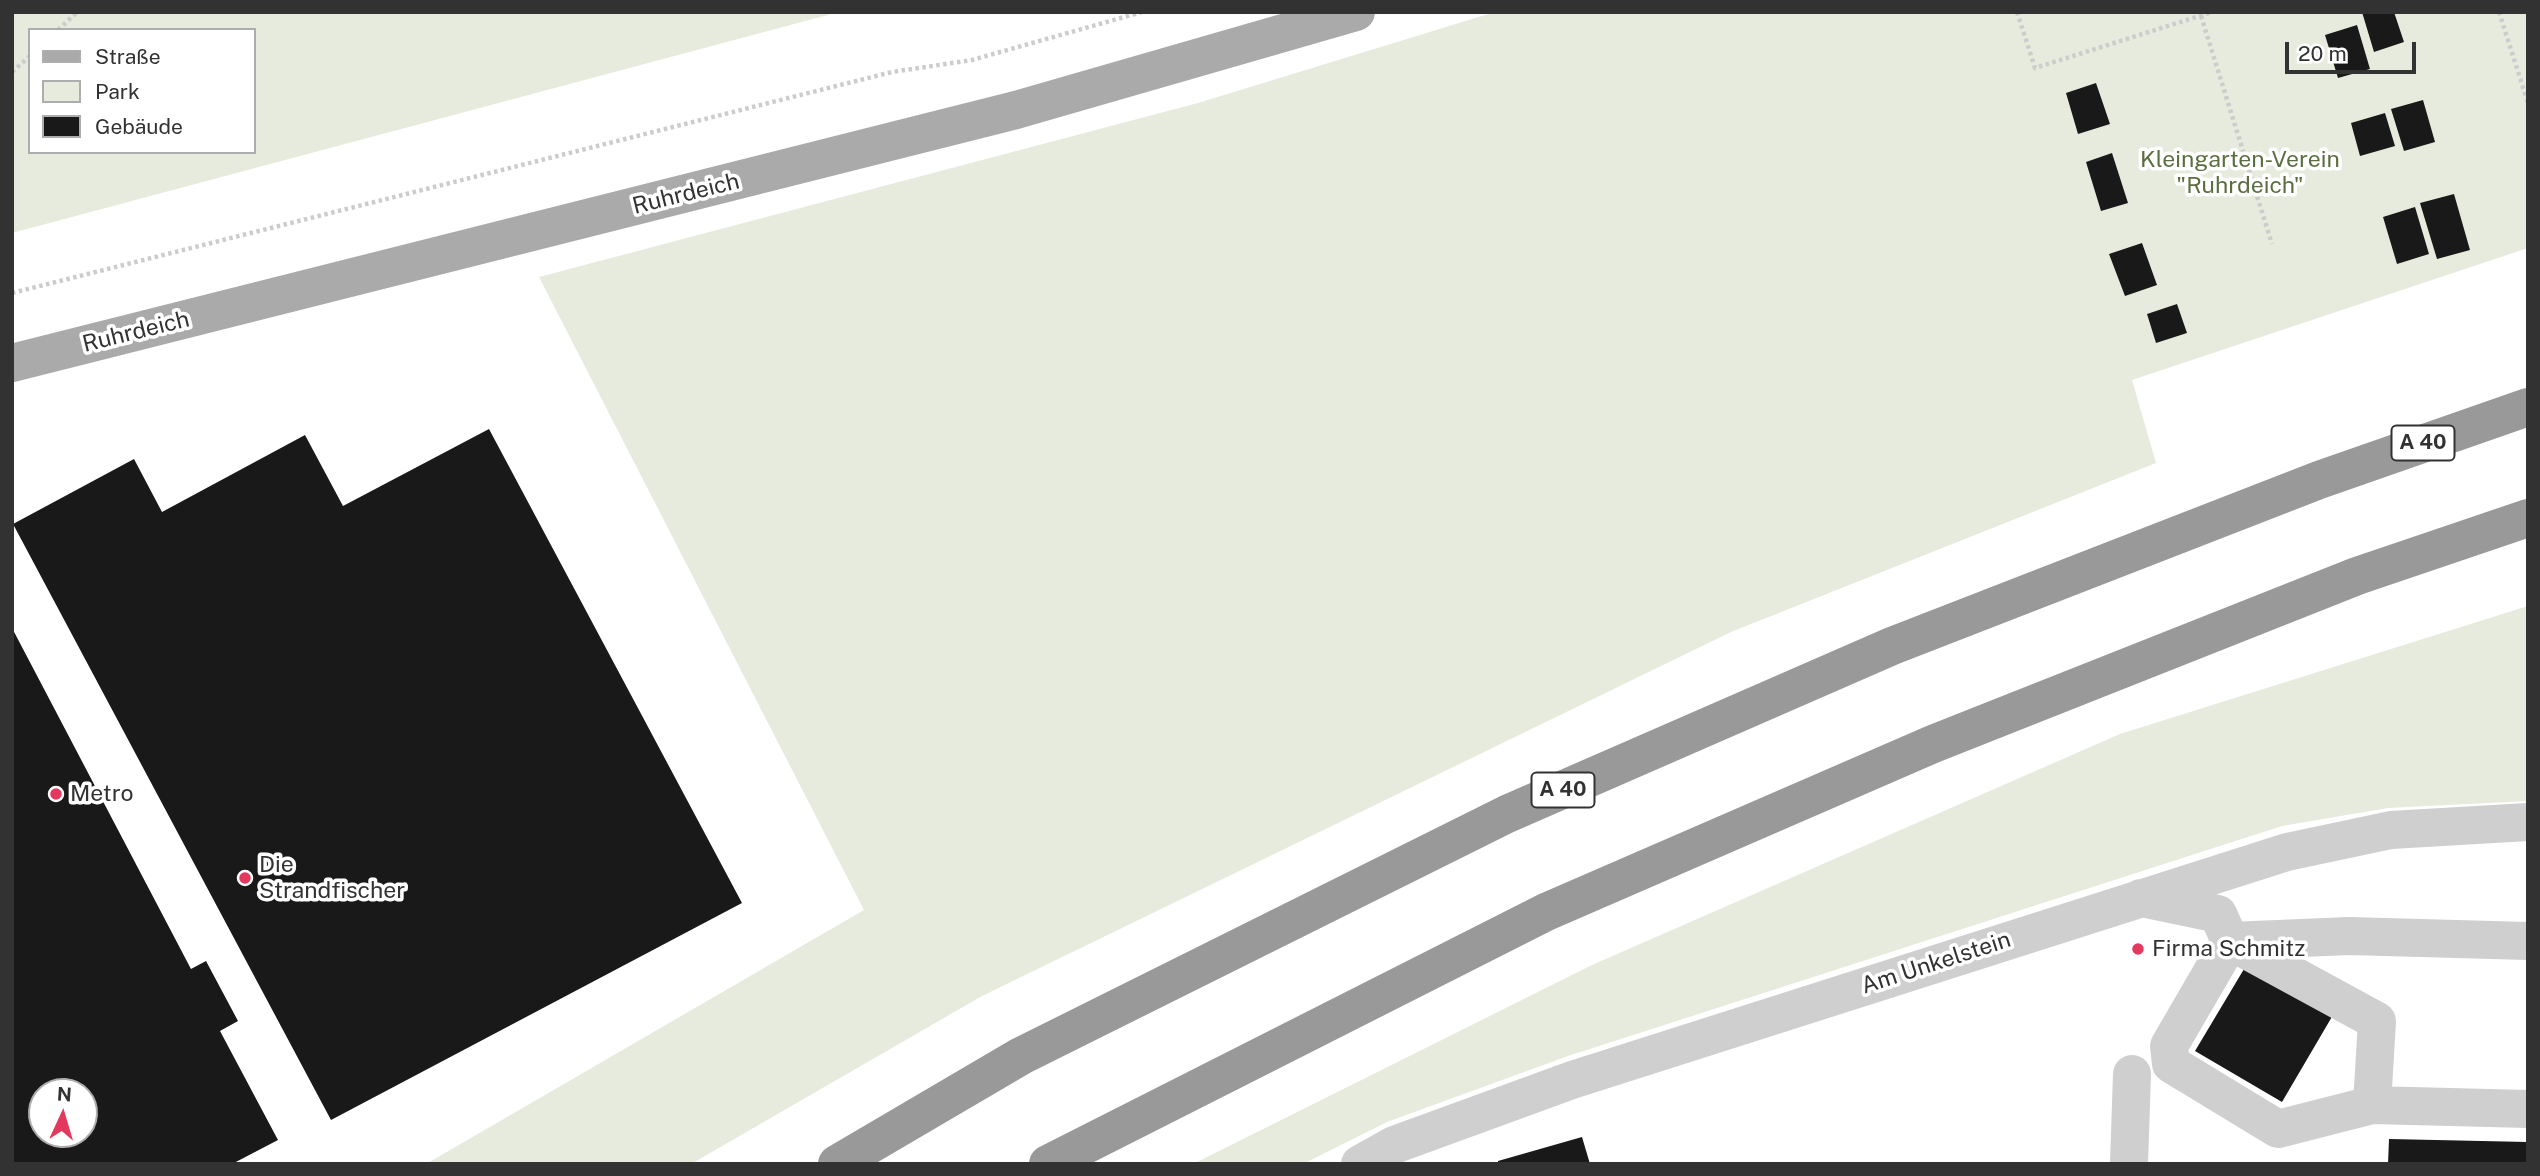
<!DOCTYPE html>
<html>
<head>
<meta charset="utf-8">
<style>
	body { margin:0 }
	#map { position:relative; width:2540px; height:1176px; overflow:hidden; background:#fff; font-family:"Public Sans",sans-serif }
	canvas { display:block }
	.frame { position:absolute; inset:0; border:14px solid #323232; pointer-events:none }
	.legend { position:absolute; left:28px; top:28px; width:228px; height:126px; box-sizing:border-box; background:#fff; border:2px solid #adadad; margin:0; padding:9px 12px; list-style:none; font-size:21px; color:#323232 }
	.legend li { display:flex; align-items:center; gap:14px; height:35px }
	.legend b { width:35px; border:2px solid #adadad }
	.north { position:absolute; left:28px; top:1078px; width:70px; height:70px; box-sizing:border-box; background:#fff; border:2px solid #adadad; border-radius:50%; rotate:4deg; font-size:19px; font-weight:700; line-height:28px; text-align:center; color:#323232 }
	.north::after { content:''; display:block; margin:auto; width:24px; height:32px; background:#e3395e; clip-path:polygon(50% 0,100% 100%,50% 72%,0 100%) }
	.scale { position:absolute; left:2285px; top:42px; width:131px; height:32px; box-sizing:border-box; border:4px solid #323232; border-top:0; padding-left:9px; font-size:21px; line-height:24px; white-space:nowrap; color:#323232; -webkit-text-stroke:5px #fff; paint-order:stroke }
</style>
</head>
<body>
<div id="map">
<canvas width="2540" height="1176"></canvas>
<div class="frame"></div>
<ul class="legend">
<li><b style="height:9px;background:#aaa"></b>Straße</li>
<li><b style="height:19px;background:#e7ebdd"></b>Park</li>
<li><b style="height:19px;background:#191919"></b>Gebäude</li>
</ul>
<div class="north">N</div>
<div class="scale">20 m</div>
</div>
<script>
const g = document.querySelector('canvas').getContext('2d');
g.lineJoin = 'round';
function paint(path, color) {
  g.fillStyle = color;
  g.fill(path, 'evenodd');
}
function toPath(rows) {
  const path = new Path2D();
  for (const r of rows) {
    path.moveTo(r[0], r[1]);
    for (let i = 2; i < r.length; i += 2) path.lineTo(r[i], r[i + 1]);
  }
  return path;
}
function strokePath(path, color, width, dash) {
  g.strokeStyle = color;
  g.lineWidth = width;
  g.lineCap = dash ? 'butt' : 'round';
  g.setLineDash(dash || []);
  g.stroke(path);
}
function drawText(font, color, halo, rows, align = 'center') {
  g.font = font + ' "Public Sans",sans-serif';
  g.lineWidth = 7;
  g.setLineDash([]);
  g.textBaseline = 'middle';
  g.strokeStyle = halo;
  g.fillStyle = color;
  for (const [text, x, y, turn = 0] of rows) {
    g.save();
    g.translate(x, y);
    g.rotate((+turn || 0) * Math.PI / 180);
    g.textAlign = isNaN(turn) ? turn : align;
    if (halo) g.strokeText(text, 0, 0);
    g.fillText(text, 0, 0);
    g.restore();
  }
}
paint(toPath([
	[12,12,839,12,12,233],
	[30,30,254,30,254,152,30,152],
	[1495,12,2528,12,2528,248,2132,380,2156,463,1731,632,982,996,691,1164,426,1164,864,910,539,277,1198,103],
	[2528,606,2528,801,2388,808,2282,826,1568,1056,1387,1122,1303,1164,1193,1164,1592,965,2120,734]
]), '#e7ebdd');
paint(toPath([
	[2362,12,2394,12,2404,42,2374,52],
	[2357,25,2370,69,2338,78,2325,35],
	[2096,83,2110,124,2078,134,2066,93],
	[2423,100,2435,142,2404,151,2391,109],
	[2385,113,2395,146,2360,156,2351,123],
	[2112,153,2128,203,2101,211,2086,162],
	[2454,194,2470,250,2437,259,2420,203],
	[2415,207,2429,254,2397,264,2383,217],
	[2142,243,2157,285,2125,296,2109,254],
	[2177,304,2187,333,2156,343,2147,314],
	[489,429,742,903,331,1120,13,524,134,459,162,512,305,435,343,506],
	[12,628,191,969,206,961,238,1021,220,1031,278,1140,232,1164,12,1164],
	[42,1092,84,1092,84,1134,42,1134],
	[2247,964,2333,1015,2282,1102,2195,1051],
	[1582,1137,1590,1164,1498,1164,1498,1161],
	[2389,1139,2528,1142,2528,1164,2388,1164]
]), '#191919');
strokePath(toPath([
	[2017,12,2035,68,2212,12],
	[2499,12,2528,103],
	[2201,16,2272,244],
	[58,30,77,12],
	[12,72,30,56],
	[12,293,892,72,972,60,1142,12]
]), '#ccc', 4.5, [3.5, 3.5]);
strokePath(toPath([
	[2141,898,2218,914,2230,941,2377,1021,2372,1105,2278,1129,2171,1064,2169,1046,2230,941,2349,936,2528,941],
	[2372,1105,2528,1109],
	[1360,1164,1394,1145,1572,1080,2287,852,2391,830,2528,822],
	[2129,1164,2132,1074]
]), '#cfcfcf', 38);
strokePath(toPath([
	[12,363,1016,110,1356,12]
]), '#aaa', 38);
strokePath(toPath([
	[837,1164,1021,1056,1507,814,1892,646,2319,480,2528,407],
	[1048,1164,1546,912,1933,744,2357,576,2528,518]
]), '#999', 38);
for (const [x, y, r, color] of [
	[56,794,7,"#e3395e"],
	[245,878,7,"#e3395e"],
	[2138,949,7,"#e3395e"]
]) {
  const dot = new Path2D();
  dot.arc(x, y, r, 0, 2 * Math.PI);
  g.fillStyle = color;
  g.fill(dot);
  strokePath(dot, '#fff', 2.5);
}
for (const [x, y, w] of [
	[2423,443,63],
	[1563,790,63]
]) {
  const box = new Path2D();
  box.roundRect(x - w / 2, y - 17.5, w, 35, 5);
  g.fillStyle = '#fff';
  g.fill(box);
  strokePath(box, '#323232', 2);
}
drawText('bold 21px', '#323232', null, [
	["A 40",2423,443],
	["A 40",1563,790]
]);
drawText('23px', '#5b6e3f', '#fff', [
	["Kleingarten-Verein",2240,160],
	["\"Ruhrdeich\"",2240,186]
]);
drawText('23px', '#323232', '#fff', [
	["Ruhrdeich",686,194,-14],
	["Ruhrdeich",136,332,-14],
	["Am Unkelstein",1936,963,-18]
]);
drawText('23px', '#323232', '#fff', [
	["Metro",70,794],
	["Die",259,865],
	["Strandfischer",259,891],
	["Firma Schmitz",2152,949]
], 'left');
</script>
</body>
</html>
